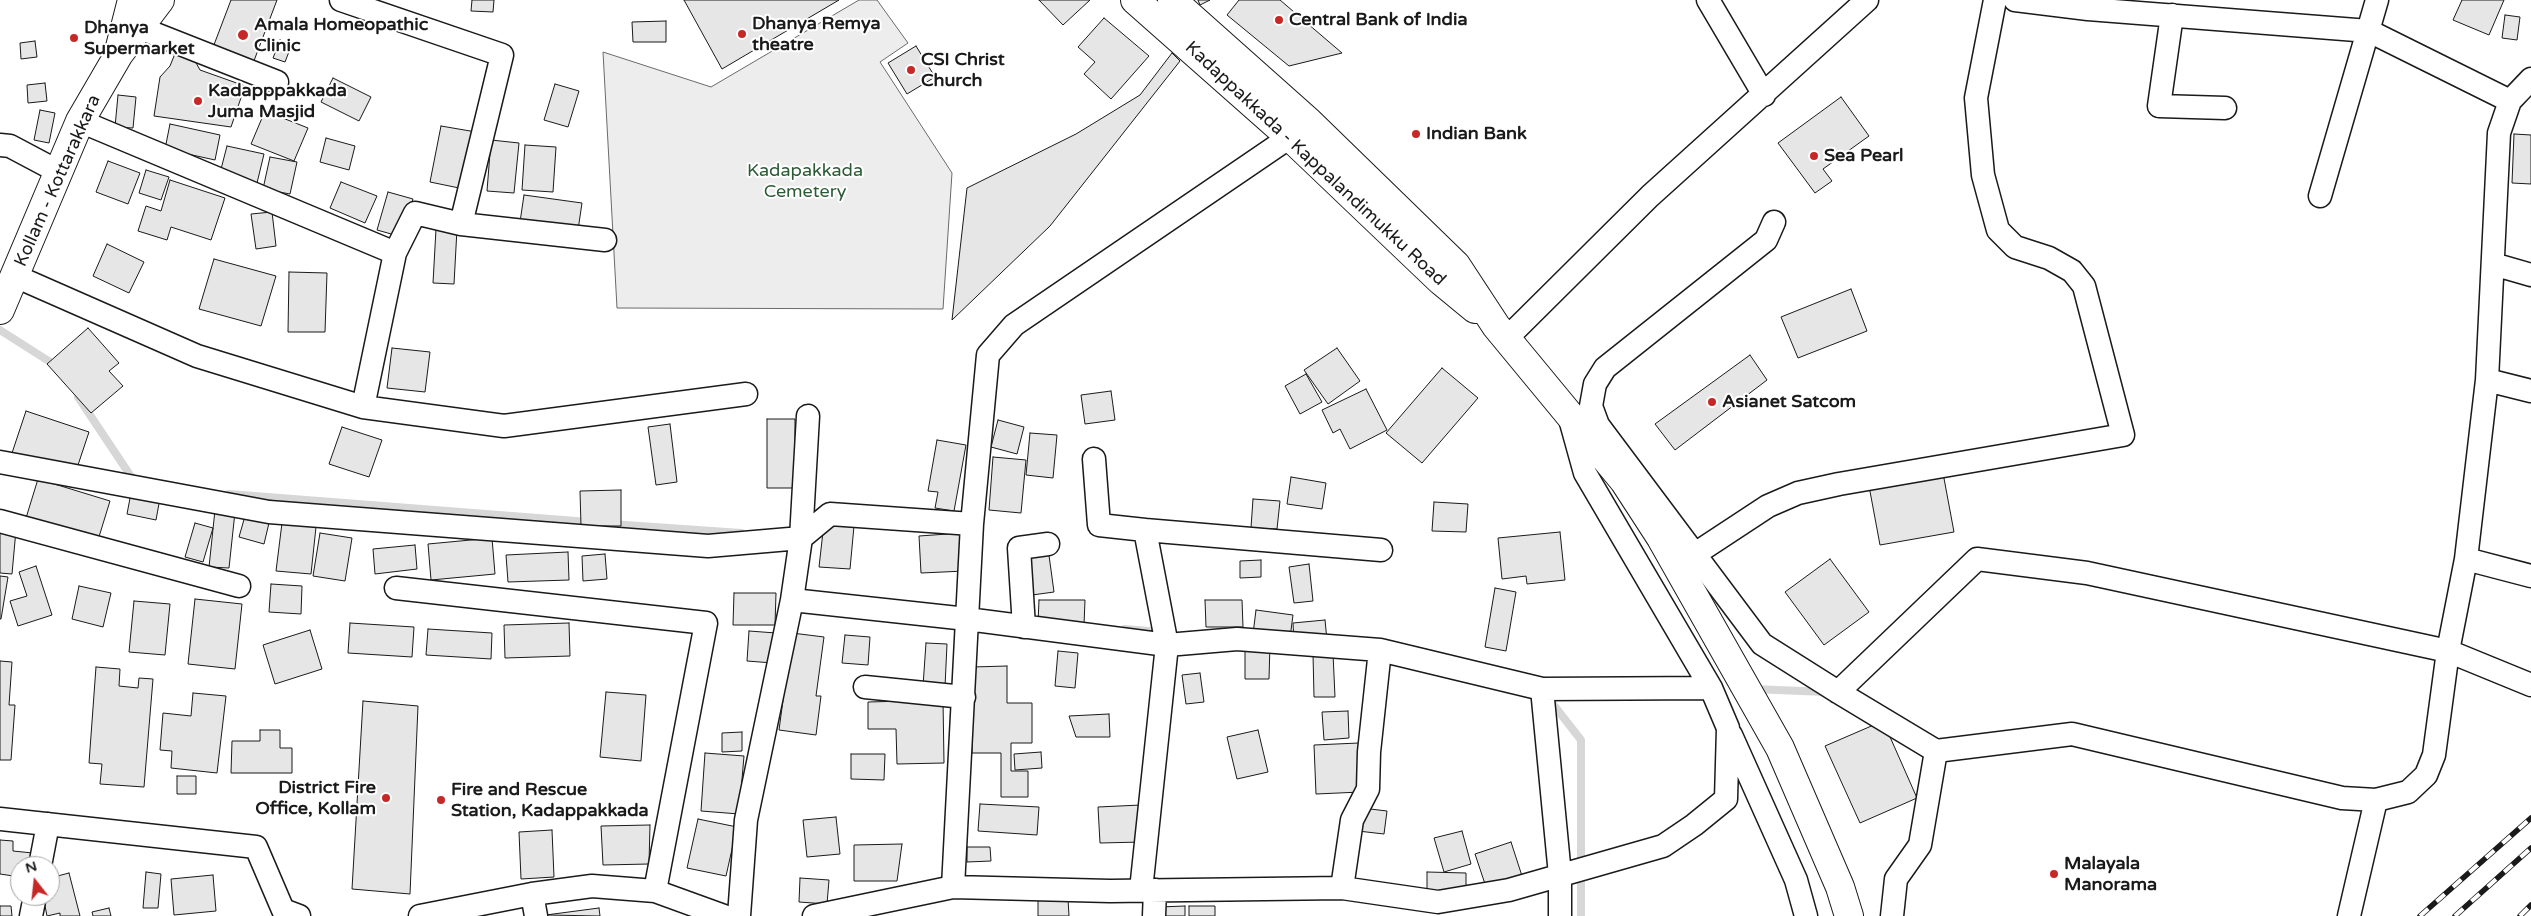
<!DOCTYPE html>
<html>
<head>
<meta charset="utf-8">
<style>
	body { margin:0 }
	#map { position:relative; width:2531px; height:916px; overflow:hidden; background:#fff; font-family:"Varela Round",sans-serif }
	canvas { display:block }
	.north { position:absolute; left:10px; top:856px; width:50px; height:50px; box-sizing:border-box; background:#fff; border:1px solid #a3a3a3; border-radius:50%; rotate:344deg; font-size:14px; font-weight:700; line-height:20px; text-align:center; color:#1a1a1a }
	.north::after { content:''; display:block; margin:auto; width:18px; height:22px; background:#c62828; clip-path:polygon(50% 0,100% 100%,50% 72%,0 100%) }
</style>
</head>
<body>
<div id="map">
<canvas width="2531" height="916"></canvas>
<div class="north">N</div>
</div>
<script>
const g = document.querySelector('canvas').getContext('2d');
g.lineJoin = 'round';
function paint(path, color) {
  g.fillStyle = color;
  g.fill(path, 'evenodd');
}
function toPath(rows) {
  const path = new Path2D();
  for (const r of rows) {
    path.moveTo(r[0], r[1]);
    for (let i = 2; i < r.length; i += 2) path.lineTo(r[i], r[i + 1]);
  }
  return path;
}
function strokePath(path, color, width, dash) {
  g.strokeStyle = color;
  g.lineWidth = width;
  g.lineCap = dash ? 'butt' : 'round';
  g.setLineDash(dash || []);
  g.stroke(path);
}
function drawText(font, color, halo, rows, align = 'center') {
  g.font = font + ' "Varela Round",sans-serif';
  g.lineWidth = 4;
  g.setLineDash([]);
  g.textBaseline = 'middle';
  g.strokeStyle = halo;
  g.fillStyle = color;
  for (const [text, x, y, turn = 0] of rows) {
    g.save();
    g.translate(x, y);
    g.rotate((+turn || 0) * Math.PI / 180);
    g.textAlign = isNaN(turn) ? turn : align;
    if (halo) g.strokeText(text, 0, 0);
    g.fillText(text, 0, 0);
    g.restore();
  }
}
const built = toPath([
	[859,0,877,0,908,43,880,62,952,173,943,309,617,308,603,52,711,87,859,0]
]);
paint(built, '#ededed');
strokePath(built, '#6a6a6a', 1);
strokePath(toPath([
	[0,330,58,367],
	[78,397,134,481],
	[229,494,589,522],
	[611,524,741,533],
	[1125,629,1161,632],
	[1753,689,1826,692],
	[1549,699,1581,740,1581,916]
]), '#d7d7d7', 8);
const building = toPath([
	[231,0,277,0,252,66,212,50,231,0],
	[472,0,494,0,493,12,471,11,472,0],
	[684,0,839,0,722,69,684,0],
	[1039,0,1090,0,1063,25,1039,0],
	[1198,0,1210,0,1200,5,1198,0],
	[1239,0,1280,0,1342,53,1289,66,1227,15,1239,0],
	[2462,0,2504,0,2489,35,2453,20,2462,0],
	[2505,15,2520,17,2517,40,2502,38,2505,15],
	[1104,18,1149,56,1111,99,1084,74,1095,62,1078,47,1104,18],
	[666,21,666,42,633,42,632,22,666,21],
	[280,40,292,44,285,62,273,58,280,40],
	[35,41,37,57,21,59,20,43,35,41],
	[916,46,935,77,907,94,888,63,916,46],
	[189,50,200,70,245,86,231,127,154,116,160,77,170,66,176,51,189,50],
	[1172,53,1180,61,1050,226,952,320,967,188,1076,134,1140,95,1172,53],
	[333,78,371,97,359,121,321,102,333,78],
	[45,83,47,101,28,103,27,85,45,83],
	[555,84,579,91,568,127,544,120,555,84],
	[118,95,136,97,133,128,115,127,118,95],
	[1841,97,1869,136,1823,169,1832,181,1815,193,1778,143,1841,97],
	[40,110,55,113,49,143,34,140,40,110],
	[265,111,308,128,294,161,251,144,265,111],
	[170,124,220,135,215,160,165,149,170,124],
	[441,126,476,132,464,189,430,182,441,126],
	[2514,134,2531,135,2531,184,2512,183,2514,134],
	[326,138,355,146,349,170,320,162,326,138],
	[491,140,519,143,514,193,487,191,491,140],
	[525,145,556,147,553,192,522,190,525,145],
	[227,146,264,154,257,183,220,173,227,146],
	[270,157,297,162,290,194,263,189,270,157],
	[108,161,140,173,128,204,96,192,108,161],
	[146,170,169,177,161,200,139,193,146,170],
	[170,180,225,198,211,240,171,227,167,240,138,231,146,206,161,211,170,180],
	[341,182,377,196,365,223,330,208,341,182],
	[388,192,413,199,402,237,377,230,388,192],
	[524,195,582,203,578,230,520,222,524,195],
	[272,212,276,246,256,249,251,214,272,212],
	[436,229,457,229,454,284,433,283,436,229],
	[107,244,144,262,129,293,93,276,107,244],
	[214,259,276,276,261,326,199,309,214,259],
	[289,272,327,273,325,332,288,332,289,272],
	[1851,289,1867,331,1798,358,1781,317,1851,289],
	[88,328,119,363,109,371,123,386,91,413,47,364,88,328],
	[392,348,430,352,425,392,387,388,392,348],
	[1337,348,1360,381,1328,404,1304,370,1337,348],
	[1750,355,1767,380,1675,450,1655,424,1750,355],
	[1442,368,1478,398,1422,463,1386,433,1442,368],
	[1306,374,1322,402,1300,414,1285,386,1306,374],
	[1366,389,1387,430,1350,449,1340,429,1333,433,1322,410,1366,389],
	[1111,391,1115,420,1085,424,1081,395,1111,391],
	[26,411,89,432,75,474,12,453,26,411],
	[767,419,795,419,795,488,767,488,767,419],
	[998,420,1024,427,1017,454,991,447,998,420],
	[670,424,677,482,656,485,648,427,670,424],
	[342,427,382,440,369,477,329,464,342,427],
	[1030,433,1057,435,1053,478,1026,475,1030,433],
	[937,440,966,445,954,511,935,508,938,492,928,491,937,440],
	[993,457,1026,460,1021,513,989,510,993,457],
	[1943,473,1954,532,1880,545,1869,486,1943,473],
	[1291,477,1326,483,1322,509,1287,504,1291,477],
	[38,479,110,501,98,540,26,518,38,479],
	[621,490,621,526,581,526,580,491,621,490],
	[131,493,160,498,156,520,127,514,131,493],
	[1253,499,1280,501,1277,529,1251,528,1253,499],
	[1434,502,1468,504,1466,532,1432,531,1434,502],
	[215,510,235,512,229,568,209,567,215,510],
	[245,516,269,523,264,544,239,537,245,516],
	[195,523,213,528,203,562,185,557,195,523],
	[282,523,316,527,311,574,276,571,282,523],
	[824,523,854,526,850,569,819,567,824,523],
	[0,528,16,530,12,574,0,573,0,528],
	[1560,532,1565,580,1527,584,1526,576,1502,579,1498,538,1560,532],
	[320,533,352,538,345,581,313,576,320,533],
	[962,533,965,571,921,573,919,536,962,533],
	[492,538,495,574,431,580,428,544,492,538],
	[415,545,417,569,375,574,373,549,415,545],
	[1048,548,1054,592,1032,595,1026,551,1048,548],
	[568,552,569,580,508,582,506,555,568,552],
	[605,554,607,579,583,581,582,556,605,554],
	[1830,559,1869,612,1824,645,1785,592,1830,559],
	[1261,560,1261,577,1240,578,1240,561,1261,560],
	[1309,564,1313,601,1294,603,1289,567,1309,564],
	[36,566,52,615,18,626,10,601,27,596,19,572,36,566],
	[0,576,8,577,1,619,0,619,0,576],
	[271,584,302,586,301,614,269,612,271,584],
	[79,586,111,593,103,627,72,619,79,586],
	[1495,588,1516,592,1506,651,1485,647,1495,588],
	[734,593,776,593,775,625,733,625,734,593],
	[195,599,242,604,235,669,188,664,195,599],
	[1039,600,1085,600,1084,625,1038,623,1039,600],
	[1205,600,1242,600,1243,627,1206,627,1205,600],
	[134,601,170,604,165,655,129,652,134,601],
	[1256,610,1293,615,1290,638,1253,634,1256,610],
	[1325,620,1327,640,1294,643,1293,623,1325,620],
	[350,623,414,627,412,657,348,653,350,623],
	[569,623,570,656,505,658,504,625,569,623],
	[428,629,492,633,491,659,426,655,428,629],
	[310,630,322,669,275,684,263,645,310,630],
	[749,631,776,633,773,663,747,661,749,631],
	[792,633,824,637,816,696,821,696,816,735,779,730,792,633],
	[845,635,870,637,868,665,842,663,845,635],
	[926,643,947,644,945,687,923,686,926,643],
	[1270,644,1269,679,1245,679,1245,645,1270,644],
	[1058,651,1078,653,1075,688,1055,686,1058,651],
	[1333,653,1335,697,1314,697,1313,654,1333,653],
	[0,661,12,662,9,705,15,705,11,760,0,760,0,661],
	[1007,666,1007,703,1032,703,1032,743,1011,743,1011,771,1028,771,1028,797,1001,797,1001,753,972,753,972,667,1007,666],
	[96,667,120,669,119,686,138,688,139,678,153,679,144,787,100,784,102,764,89,763,96,667],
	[1200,673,1204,702,1186,704,1182,675,1200,673],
	[606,692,646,695,641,761,600,757,606,692],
	[193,693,226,696,217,773,171,768,172,751,160,750,163,713,191,716,193,693],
	[943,700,944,763,897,764,896,729,868,729,868,702,943,700],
	[363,701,418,706,410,894,352,889,363,701],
	[1348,711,1349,738,1324,740,1322,712,1348,711],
	[1109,714,1110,737,1076,737,1069,716,1109,714],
	[1883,721,1917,798,1860,823,1825,746,1883,721],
	[260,730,280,730,280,748,292,748,292,773,231,773,232,741,260,741,260,730],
	[1258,730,1268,772,1237,779,1227,737,1258,730],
	[742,732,742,751,722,752,722,733,742,732],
	[1359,743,1361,792,1316,794,1314,745,1359,743],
	[1041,752,1042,768,1015,770,1014,754,1041,752],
	[705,753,744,756,739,814,701,811,705,753],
	[851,754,885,754,884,780,851,779,851,754],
	[177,776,196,776,196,794,177,794,177,776],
	[980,804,1039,807,1037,835,978,831,980,804],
	[1141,805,1142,842,1100,843,1098,807,1141,805],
	[1362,808,1387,811,1384,834,1358,831,1362,808],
	[836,817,840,854,807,857,803,820,836,817],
	[698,819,737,827,726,876,687,868,698,819],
	[650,825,649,864,603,865,601,826,650,825],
	[552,830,554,877,521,879,519,832,552,830],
	[1462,831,1471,864,1444,872,1434,838,1462,831],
	[0,840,13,841,13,851,33,853,31,866,20,866,20,877,0,874,0,840],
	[1511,842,1523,879,1487,890,1475,854,1511,842],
	[902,844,897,881,854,881,854,845,902,844],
	[967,847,990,847,991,861,967,862,967,847],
	[146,872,161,874,158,908,143,908,146,872],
	[1427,872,1466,873,1466,893,1427,892,1427,872],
	[69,873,80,916,60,916,60,913,47,916,43,896,50,896,50,878,69,873],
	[213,875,216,911,174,915,171,879,213,875],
	[800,878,829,880,827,904,799,902,800,878],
	[1038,899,1068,899,1069,916,1038,916,1038,899],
	[0,906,11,906,12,916,0,916,0,906],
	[1185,906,1185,916,1159,916,1159,907,1185,906],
	[1189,906,1215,906,1215,916,1189,916,1189,906],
	[109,908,111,916,93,916,92,912,109,908],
	[599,908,600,916,546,915,599,908]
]);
paint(building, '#e6e6e6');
strokePath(building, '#1a1a1a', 1);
const street = toPath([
	[1708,0,1764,95],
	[2172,15,2159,106,2225,108],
	[140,28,277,82],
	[2510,101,2531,79],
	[80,121,395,253,415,213,461,224,502,55,341,0],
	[0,145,10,146,59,172],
	[2320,196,2377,0],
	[1774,222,1766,240,1605,368,1595,384,1591,406,1598,425,1762,644,1838,692,1936,751,2072,734,2342,798,2376,800,2408,792,2426,775,2434,755,2448,651,2531,685],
	[461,224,605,240],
	[2493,264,2531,275],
	[15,276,197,356,363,407,504,426,746,394],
	[1507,338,1650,196,1867,0],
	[2487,380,2531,391],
	[363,407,395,253],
	[1094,459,1099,525,1145,530],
	[0,462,269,512,708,546,801,538,792,600],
	[0,521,239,586],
	[801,538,830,514,972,524],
	[801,538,808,416],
	[1695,554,1768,506,1798,493,1839,484,2123,435,2084,286,2072,271,2049,258,2015,247,1998,230,1983,175,1976,98,1995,0],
	[2466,559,2531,576],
	[396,588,706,623,655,891],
	[1024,627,1019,548,1048,544],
	[865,687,964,697],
	[1542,689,1560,875,1560,916],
	[1838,692,1977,559,2087,573,2448,651,2466,559,2487,380,2499,133,2510,101,2369,31,2088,9,2015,0],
	[1731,735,1796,880,1806,916],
	[0,819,256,847,283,910,299,916],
	[40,866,48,824],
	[953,887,972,524,988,355,1014,325,1290,137],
	[1342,888,1352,820,1368,789,1369,752,1380,650],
	[1141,890,1167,645,1145,530,1381,550],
	[532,894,536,916],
	[31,916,35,896],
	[420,916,532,894,592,886,655,891,724,916],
	[739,916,746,820,792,600,967,619,1167,645,1237,639,1380,650,1542,689,1711,688],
	[814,916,953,887,1110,891,1342,888,1438,902,1509,890,1663,846,1694,825,1726,799,1728,728,1711,688,1585,473,1570,419],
	[1154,916,1155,890],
	[1892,916,1896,879,1920,845,1936,751],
	[2349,916,2376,800]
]);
const secondary = toPath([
	[1135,0,1290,137,1441,281,1475,309],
	[1172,0,1309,122,1456,265,1496,326,1624,481,1661,538,1780,748,1840,887,1849,916]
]);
const primary = toPath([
	[120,47,132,0],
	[0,310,80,121,119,54,160,0]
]);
strokePath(street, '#1a1a1a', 25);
strokePath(secondary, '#1a1a1a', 30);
strokePath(primary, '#1a1a1a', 30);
strokePath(street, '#fff', 22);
strokePath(secondary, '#fff', 28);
strokePath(primary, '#fff', 28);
const rail = toPath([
	[2420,916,2531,818],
	[2455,916,2531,848],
	[2520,916,2531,905]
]);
strokePath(rail, '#1a1a1a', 5.5);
strokePath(rail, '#fff', 4, [11]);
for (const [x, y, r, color] of [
	[1279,20,5,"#c62828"],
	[742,34,5,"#c62828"],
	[243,35,6,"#c62828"],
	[74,38,5,"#c62828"],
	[911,70,5,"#c62828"],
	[198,101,5,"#c62828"],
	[1416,134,5,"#c62828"],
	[1814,156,5,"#c62828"],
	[1712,402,5,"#c62828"],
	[386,798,5,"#c62828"],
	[441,800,5,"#c62828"],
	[2054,874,5,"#c62828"]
]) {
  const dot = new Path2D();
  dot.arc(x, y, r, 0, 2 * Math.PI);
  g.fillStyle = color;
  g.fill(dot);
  strokePath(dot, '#fff', 2);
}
drawText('bold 18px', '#1a1a1a', '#fff', [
	["Central Bank of India",1289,20],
	["Dhanya Remya",752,24],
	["theatre",752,45],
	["Amala Homeopathic",254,25],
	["Clinic",254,46],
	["Dhanya",84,28],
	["Supermarket",84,49],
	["CSI Christ",921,60],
	["Church",921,81],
	["Kadapppakkada",208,91],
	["Juma Masjid",208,112],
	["Indian Bank",1426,134],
	["Sea Pearl",1824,156],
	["Asianet Satcom",1722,402],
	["District Fire",376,788,"right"],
	["Office, Kollam",376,809,"right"],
	["Fire and Rescue",451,790],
	["Station, Kadappakkada",451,811],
	["Malayala",2064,864],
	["Manorama",2064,885]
], 'left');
drawText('18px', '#1a1a1a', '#fff', [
	["Kadappakkada - Kappalandimukku Road",1315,164,43],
	["Kollam - Kottarakkara",58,181,-66]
]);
drawText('18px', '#2b5a34', '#fff', [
	["Kadapakkada",805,171],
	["Cemetery",805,192]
]);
</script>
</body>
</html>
